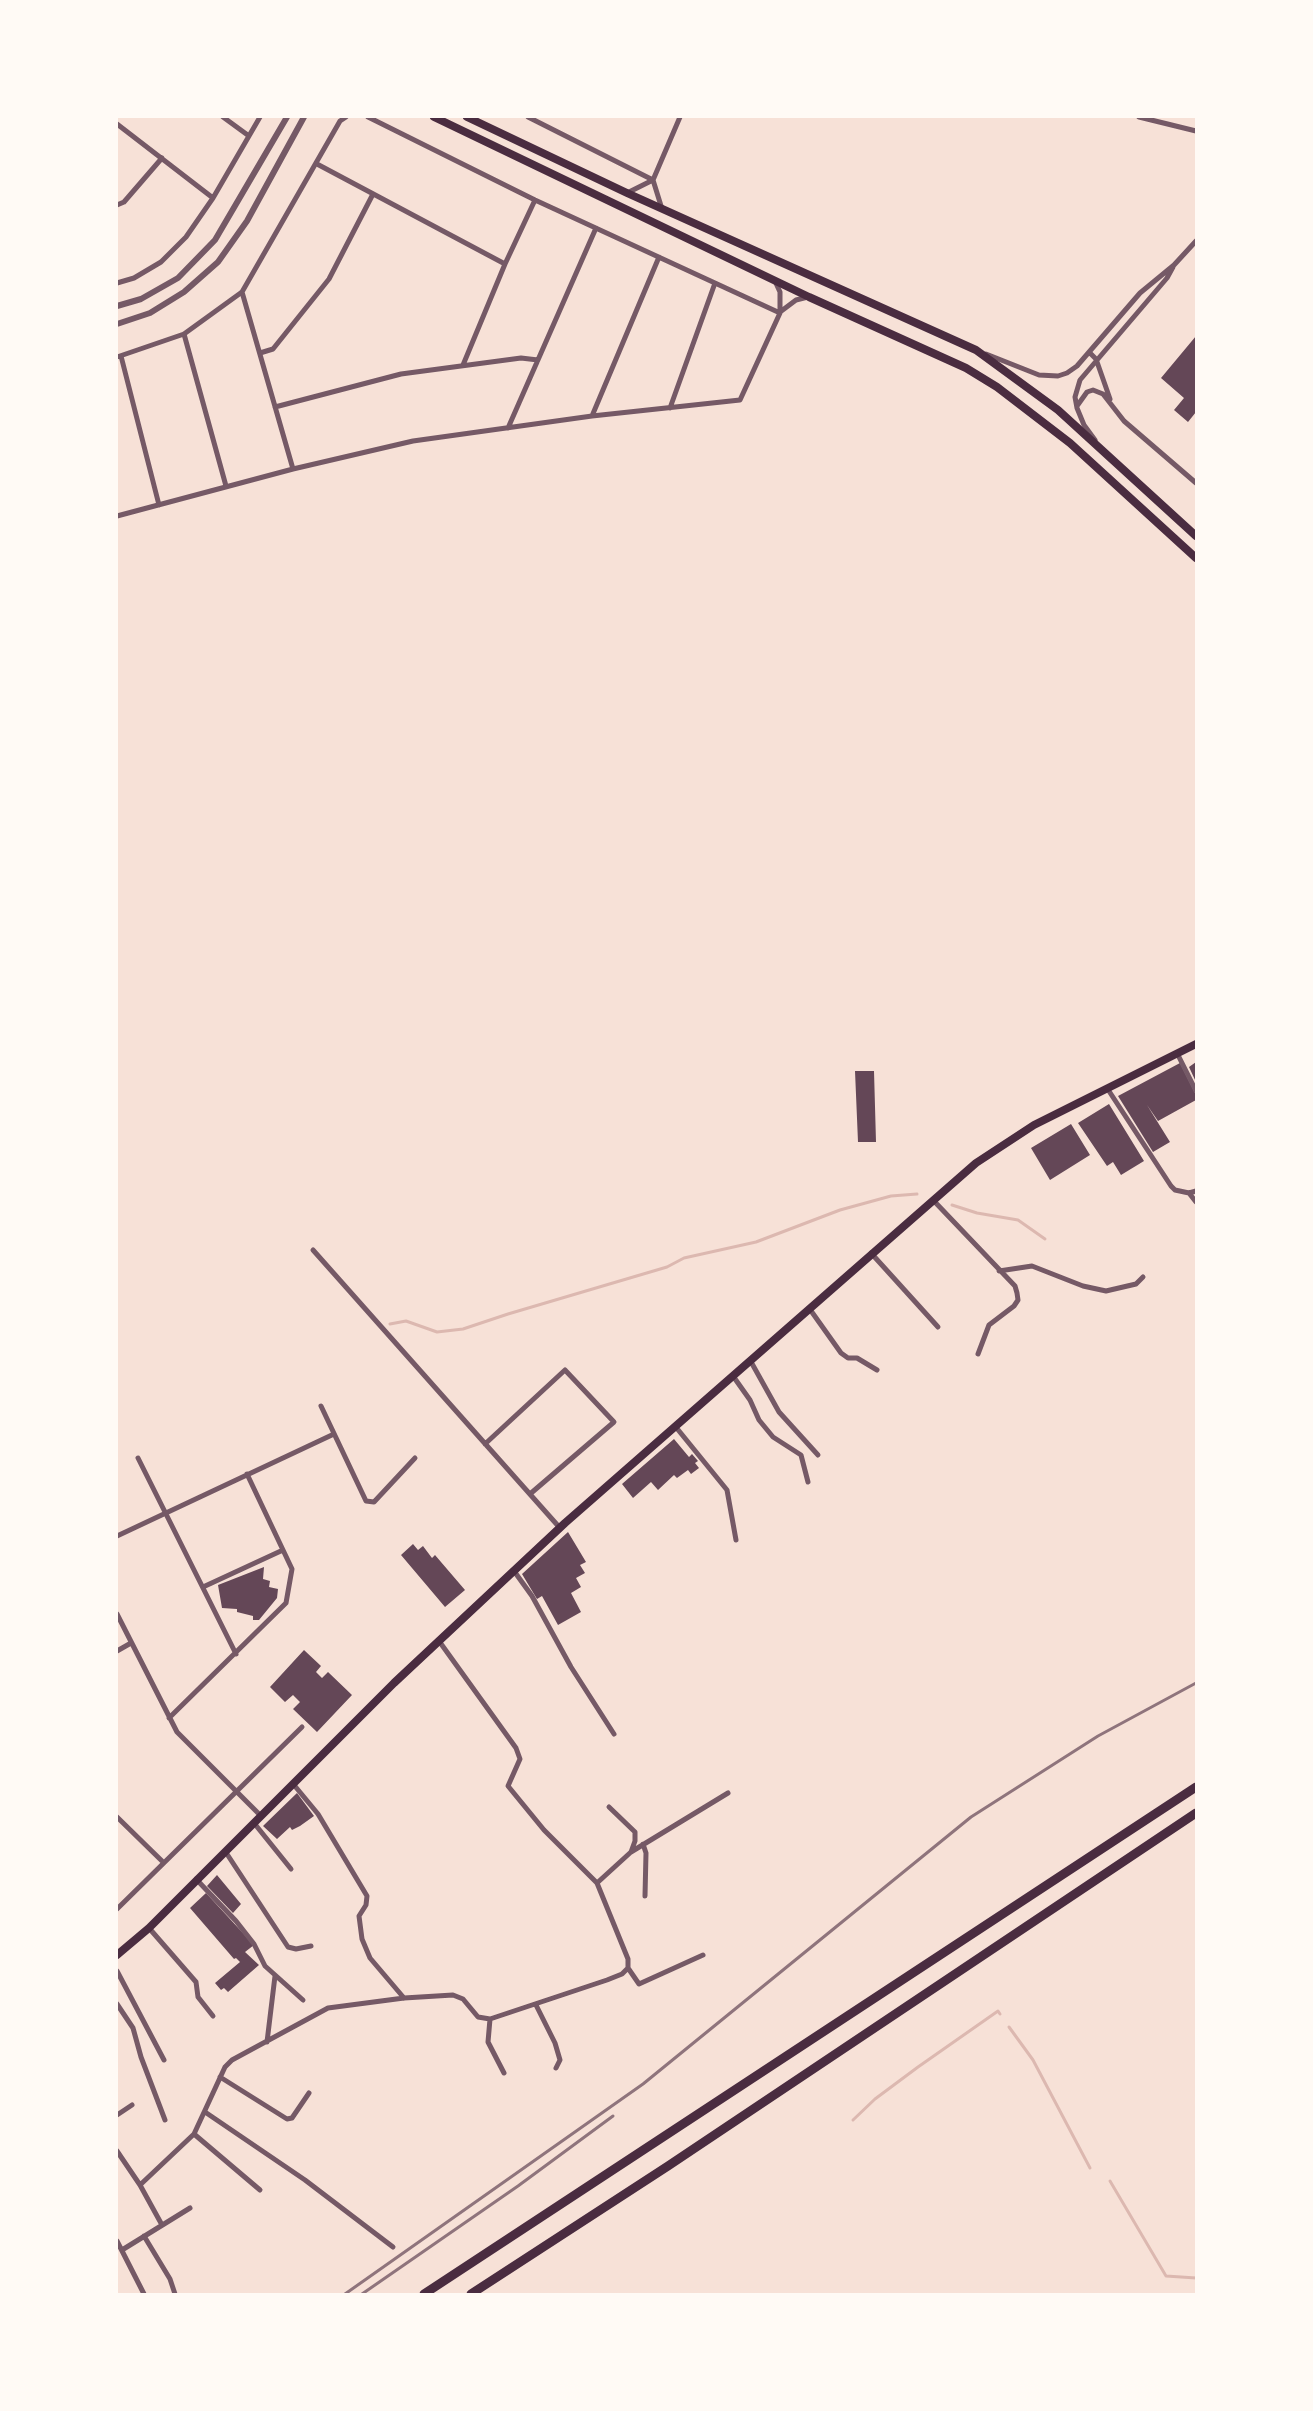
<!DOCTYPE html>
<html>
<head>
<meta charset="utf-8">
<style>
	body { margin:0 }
	#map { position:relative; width:1313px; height:2411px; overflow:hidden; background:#f7e1d7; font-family:"PT Sans",sans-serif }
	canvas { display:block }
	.frame { position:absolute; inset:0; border:118px solid #fffaf5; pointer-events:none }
</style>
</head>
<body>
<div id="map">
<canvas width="1313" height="2411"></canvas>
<div class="frame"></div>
</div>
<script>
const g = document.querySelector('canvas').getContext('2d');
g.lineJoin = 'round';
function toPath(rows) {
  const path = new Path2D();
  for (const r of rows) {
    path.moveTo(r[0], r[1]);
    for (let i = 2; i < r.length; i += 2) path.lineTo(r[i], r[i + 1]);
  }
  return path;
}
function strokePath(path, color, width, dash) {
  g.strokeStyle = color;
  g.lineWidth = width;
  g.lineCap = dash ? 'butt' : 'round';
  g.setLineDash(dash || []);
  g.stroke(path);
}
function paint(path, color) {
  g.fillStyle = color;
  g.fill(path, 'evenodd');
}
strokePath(toPath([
	[952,1205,977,1213,1018,1220,1045,1239],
	[390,1324,406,1321,437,1332,463,1329,508,1314,667,1267,684,1258,756,1242,840,1210,891,1196,917,1194],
	[1009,2027,1033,2060,1090,2168],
	[853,2120,875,2099,918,2067,998,2011,1000,2014],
	[1110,2181,1166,2276,1196,2278]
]), '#dcb8b0', 3);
paint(toPath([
	[1196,336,1196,412,1188,422,1174,410,1184,398,1161,378],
	[1196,1062,1196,1082,1189,1067],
	[1180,1063,1196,1095,1196,1100,1158,1121,1147,1105,1170,1142,1153,1152,1118,1096],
	[855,1071,874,1071,876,1142,858,1142],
	[1109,1104,1144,1161,1121,1175,1113,1162,1107,1166,1078,1123],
	[1071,1124,1090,1155,1050,1180,1031,1148],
	[674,1439,689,1457,692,1454,698,1461,695,1463,699,1468,691,1474,688,1470,677,1478,674,1475,658,1490,651,1482,633,1498,622,1484],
	[568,1532,586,1562,580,1565,585,1573,576,1578,581,1587,571,1593,581,1612,558,1625,542,1596,537,1599,522,1574],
	[413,1544,418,1550,423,1546,432,1558,435,1555,465,1590,445,1607,401,1555],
	[264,1567,263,1579,270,1581,269,1587,278,1589,277,1598,259,1620,253,1620,253,1616,237,1612,237,1609,222,1608,218,1585],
	[304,1650,321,1666,316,1672,322,1678,328,1672,352,1695,317,1732,293,1709,300,1702,293,1695,285,1702,270,1687],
	[297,1793,314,1816,300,1826,292,1830,290,1827,277,1839,263,1826],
	[217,1875,241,1904,233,1913,207,1886],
	[206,1893,254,1945,245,1952,259,1965,228,1992,224,1988,221,1990,215,1983,240,1962,236,1958,234,1959,190,1908]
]), '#644757');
strokePath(toPath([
	[223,117,249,136],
	[368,117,535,200,780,313],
	[528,117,653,180],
	[1139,117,1196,131],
	[117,124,213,198],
	[317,164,505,264],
	[627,193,653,180],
	[117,205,124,202,162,158],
	[662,209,653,180,680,117],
	[117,283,134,278,161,262,186,237,213,198,260,117],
	[242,292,293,469],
	[780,312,796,300,808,297],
	[184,334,226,486],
	[1089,352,1096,359,1110,399],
	[260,353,273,349,329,279,373,194],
	[986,354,1039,375,1058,376,1067,373,1077,366,1140,293,1174,265,1196,241],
	[121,356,159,505],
	[117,357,184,334,242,292,340,121,346,117],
	[463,365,505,264,535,200],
	[1077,406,1087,392,1093,390,1103,394,1124,421,1196,483],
	[275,407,401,374,521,358,538,360],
	[670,408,715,283],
	[592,416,659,257],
	[508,428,596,228],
	[1095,440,1084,425,1077,408,1075,397,1080,380,1167,278,1173,267],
	[117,516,293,469,413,441,592,416,740,400,780,313,780,292,775,281],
	[1177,1053,1196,1091],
	[1107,1088,1171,1186,1175,1190,1189,1193,1196,1191],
	[1189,1193,1196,1202],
	[933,1200,1015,1286,1017,1293,1018,1300,1014,1306,989,1325,978,1354],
	[313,1250,560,1528],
	[871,1253,938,1327],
	[999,1271,1032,1266,1083,1286,1106,1291,1136,1284,1143,1277],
	[809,1308,841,1353,848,1358,857,1358,877,1370],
	[750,1360,779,1412,818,1455],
	[733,1376,750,1400,759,1420,773,1437,801,1455,808,1482],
	[321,1406,366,1501,374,1502,415,1458],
	[675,1426,727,1490,736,1540],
	[485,1444,565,1370,614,1422,530,1494],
	[138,1458,236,1654],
	[117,1536,334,1434],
	[514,1571,532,1596,571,1667,614,1734],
	[203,1587,283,1550],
	[117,1614,177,1732,261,1816],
	[439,1641,516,1748,520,1759,508,1786,544,1830,597,1883,628,1959,628,1968,639,1984,703,1955],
	[117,1651,131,1643],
	[169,1718,286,1603,292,1569,247,1474],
	[294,1785,318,1814,367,1896,366,1905,359,1916,362,1939,370,1958,404,1998],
	[117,1817,163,1862],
	[254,1823,291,1869],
	[643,1844,646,1853,645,1896],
	[225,1851,288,1947,296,1949,311,1946],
	[631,1852,728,1793],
	[196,1879,236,1921,254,1944,265,1966,303,2000],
	[597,1883,631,1852,635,1841,635,1832,609,1807],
	[117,1909,302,1727],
	[149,1928,196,1982,198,1997,213,2016],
	[117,1971,164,2060],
	[117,2004,133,2028,141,2057,165,2120],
	[536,2005,555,2043,560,2060,556,2068],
	[490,2019,607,1980,622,1974,628,1968],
	[267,2042,275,1976],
	[220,2077,287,2119,292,2118,309,2093],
	[205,2112,305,2180,393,2247],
	[117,2115,132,2105],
	[194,2134,260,2190],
	[117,2151,140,2185,162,2225],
	[140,2185,194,2134,225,2067,232,2060,328,2008,404,1998,453,1995,463,1999,478,2017,490,2019,488,2042,504,2073],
	[144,2236,170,2279,175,2294],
	[117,2241,144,2294],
	[122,2250,190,2208]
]), '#755966', 5);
strokePath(toPath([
	[117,306,141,299,178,278,215,240,287,117],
	[117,324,150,313,184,292,218,262,247,221,304,117]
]), '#755966', 6);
strokePath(toPath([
	[117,1955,149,1928,394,1683,565,1523,976,1163,1034,1125,1196,1044]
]), '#4a2c40', 8);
strokePath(toPath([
	[434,117,809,297,966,368,997,387,1070,443,1196,558],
	[467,117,627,193,976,350,1058,410,1196,536]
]), '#4a2c40', 8);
strokePath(toPath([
	[424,2294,1196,1787],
	[471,2294,668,2166,1196,1813]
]), '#4a2c40', 9);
strokePath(toPath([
	[345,2294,643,2084,971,1817,1098,1736,1196,1683],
	[362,2294,518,2186,613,2116]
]), '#8f747c', 3);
</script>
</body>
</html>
